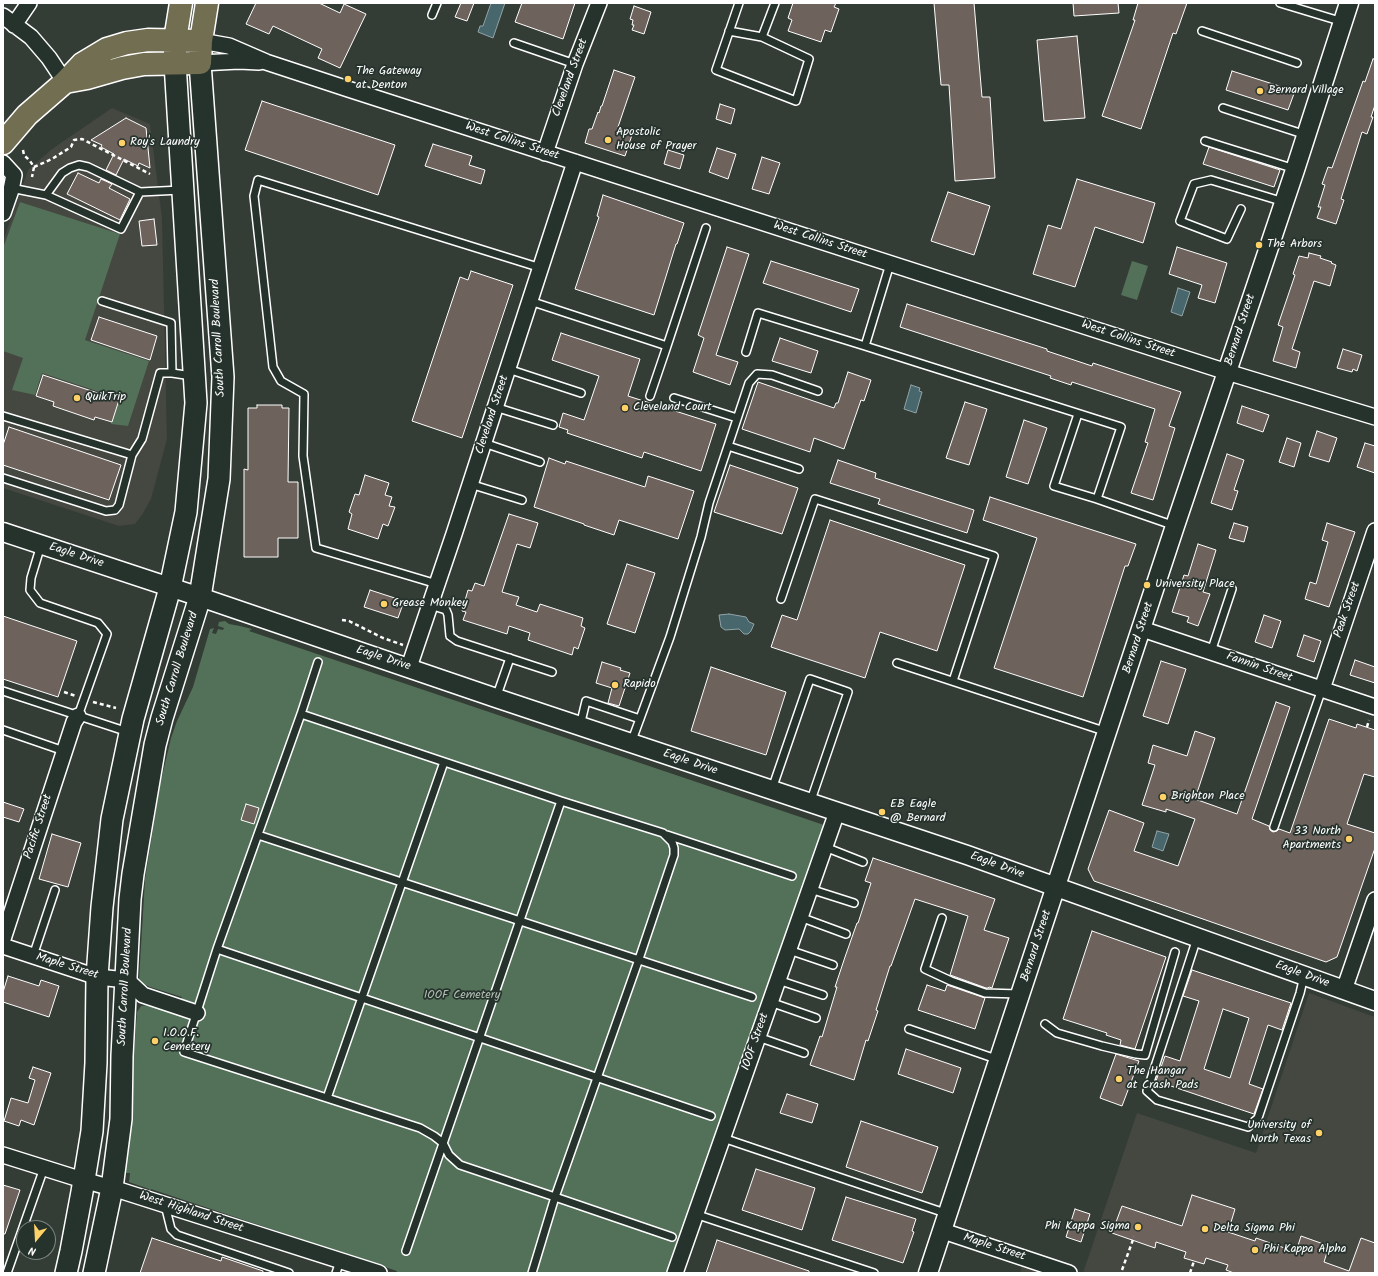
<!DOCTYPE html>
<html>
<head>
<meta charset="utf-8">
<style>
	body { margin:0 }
	#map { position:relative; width:1378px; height:1276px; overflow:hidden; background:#343c36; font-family:Kalam,sans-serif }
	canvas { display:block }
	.frame { position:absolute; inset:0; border:4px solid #fff; pointer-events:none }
	.north { position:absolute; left:16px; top:1220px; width:40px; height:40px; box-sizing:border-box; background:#26332d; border:1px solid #7d8581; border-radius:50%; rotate:198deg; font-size:11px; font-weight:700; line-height:16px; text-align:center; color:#fff }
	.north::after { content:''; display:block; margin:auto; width:14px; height:18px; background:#ffd166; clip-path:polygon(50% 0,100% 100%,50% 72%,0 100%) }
</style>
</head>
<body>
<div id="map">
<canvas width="1378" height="1276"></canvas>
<div class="frame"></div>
<div class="north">N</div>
</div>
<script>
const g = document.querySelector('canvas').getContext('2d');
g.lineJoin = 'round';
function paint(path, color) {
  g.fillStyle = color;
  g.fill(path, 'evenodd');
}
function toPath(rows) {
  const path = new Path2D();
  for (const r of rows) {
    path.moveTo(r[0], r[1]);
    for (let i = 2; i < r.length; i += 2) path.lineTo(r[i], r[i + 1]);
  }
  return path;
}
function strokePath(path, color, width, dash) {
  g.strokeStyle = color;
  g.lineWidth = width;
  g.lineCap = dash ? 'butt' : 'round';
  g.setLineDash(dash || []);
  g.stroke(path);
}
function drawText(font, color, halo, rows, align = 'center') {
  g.font = font + ' Kalam,sans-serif';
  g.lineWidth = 3.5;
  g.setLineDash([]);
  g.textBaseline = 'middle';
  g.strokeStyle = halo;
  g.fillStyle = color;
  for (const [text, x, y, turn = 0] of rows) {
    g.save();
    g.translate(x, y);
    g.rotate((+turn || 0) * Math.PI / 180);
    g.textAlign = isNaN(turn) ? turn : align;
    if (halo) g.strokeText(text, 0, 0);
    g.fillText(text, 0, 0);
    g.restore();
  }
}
paint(toPath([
	[112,108,150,124,162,218,167,439,151,499,142,515,135,524,119,526,3,488,3,241,28,170,52,149],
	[1309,993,1375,1017,1375,1273,1083,1273,1137,1113,1256,1153],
	[1025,1258,1069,1273,1020,1273]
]), '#454741');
paint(toPath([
	[20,202,120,234,85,340,149,361,128,426,111,424,118,398,42,373,35,395,12,390,23,358,3,351,3,248],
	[1132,261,1148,266,1137,300,1121,295],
	[225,621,229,624,240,626,252,629,249,631,824,825,668,1273,396,1273,397,1271,151,1189,150,1191,149,1189,129,1182,130,1173,125,1173,137,1012,141,1006,149,1005,175,1014,182,997,150,987,141,983,139,980,145,879,160,785,171,738,177,721,193,687,210,629,214,628,212,633,216,634,218,629,223,630,224,628,218,626,219,622]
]), '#537058');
const water = toPath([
	[491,3,505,3,493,38,478,32,480,26,483,26,491,3],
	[1178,288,1190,292,1182,316,1171,312,1178,288],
	[911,385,920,388,919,391,922,392,916,413,904,409,911,385],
	[729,614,746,617,749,622,754,624,751,631,748,634,744,634,739,629,725,630,721,627,719,615,729,614],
	[1157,831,1169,834,1163,851,1152,847,1157,831]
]);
paint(water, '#47676d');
strokePath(water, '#91a4a7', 1);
const building = toPath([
	[256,3,319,3,340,13,344,4,366,14,340,68,318,58,322,49,273,26,269,34,246,24,256,3],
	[461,3,474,3,467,21,455,17,461,3],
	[522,3,575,3,563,39,515,22,522,3],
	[793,3,836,3,834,7,839,9,831,32,825,30,821,42,788,31,792,20,788,18,793,3],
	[934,3,974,3,982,97,990,97,995,178,955,181,949,85,941,85,934,3],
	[1073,3,1118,3,1119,13,1074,16,1073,3],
	[1138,3,1187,3,1176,34,1173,33,1141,129,1102,116,1135,20,1133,20,1138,3],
	[634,6,651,12,644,34,632,30,634,25,632,25,633,20,630,19,634,6],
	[1077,36,1085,118,1044,121,1037,40,1077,36],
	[1373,59,1375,59,1375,105,1371,117,1373,117,1367,134,1362,132,1341,199,1344,200,1336,224,1317,218,1321,207,1318,207,1325,185,1322,184,1328,167,1332,168,1363,81,1365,82,1373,59],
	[614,70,635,77,618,127,633,132,625,156,585,143,589,129,592,129,598,112,599,113,601,106,602,106,614,70],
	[1232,71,1295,91,1288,110,1226,90,1232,71],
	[262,101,395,145,378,195,245,150,262,101],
	[720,104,735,109,731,124,716,119,720,104],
	[126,118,146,128,150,168,139,163,138,166,124,159,116,175,106,170,114,154,101,147,102,145,91,140,126,118],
	[433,144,472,156,469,165,485,170,481,184,425,166,433,144],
	[1209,147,1280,170,1274,187,1203,164,1209,147],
	[717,148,736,154,728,179,709,172,717,148],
	[668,150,684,155,680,169,664,164,668,150],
	[762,157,780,163,769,194,752,189,762,157],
	[78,173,99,183,101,179,112,184,109,188,130,199,120,220,67,194,78,173],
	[1077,179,1155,203,1143,243,1095,227,1075,287,1033,274,1048,225,1061,229,1077,179],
	[948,192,990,206,974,255,931,241,948,192],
	[603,195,684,223,677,244,676,244,654,315,575,289,599,217,597,216,603,195],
	[154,219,157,245,142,246,139,221,154,219],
	[727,247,749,254,716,355,738,362,730,385,693,372,704,338,698,335,727,247],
	[1177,247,1227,263,1215,303,1198,298,1202,285,1169,274,1177,247],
	[1309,253,1321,256,1320,258,1332,262,1331,263,1336,265,1330,286,1314,281,1292,349,1300,352,1296,368,1273,361,1283,327,1278,325,1295,275,1293,274,1299,256,1308,258,1309,253],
	[771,261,859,289,851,312,763,283,771,261],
	[471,271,513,285,462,438,412,421,460,277,468,280,471,271],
	[907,304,1047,349,1047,351,1092,366,1093,363,1181,392,1169,426,1175,428,1153,500,1131,493,1148,443,1145,442,1155,409,1072,382,1071,385,1050,378,1051,376,900,327,907,304],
	[99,317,157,336,150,360,91,340,99,317],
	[561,333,640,359,628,396,716,424,701,471,644,452,642,458,567,433,568,430,559,427,563,413,584,420,599,376,552,360,561,333],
	[780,338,818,351,811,373,772,361,780,338],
	[1343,349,1362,355,1357,371,1353,369,1352,372,1337,368,1343,349],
	[848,372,871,380,864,401,861,400,844,449,814,438,810,452,742,429,758,382,834,408,836,403,838,403,848,372],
	[43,375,119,400,112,422,95,417,94,420,53,406,54,402,36,396,43,375],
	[965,402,987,409,969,465,946,458,965,402],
	[257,405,282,405,282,408,289,408,288,482,298,482,298,538,278,538,278,557,244,557,244,469,248,470,248,408,257,408,257,405],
	[1242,406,1269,415,1263,432,1237,423,1242,406],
	[1024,420,1047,428,1028,484,1006,477,1024,420],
	[9,427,121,465,109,500,3,465,3,445,9,427],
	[1317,431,1337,438,1329,462,1309,456,1317,431],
	[1287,438,1301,443,1294,467,1279,462,1287,438],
	[1365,443,1375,446,1375,473,1357,467,1365,443],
	[1227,454,1244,460,1234,490,1238,491,1232,510,1211,503,1227,454],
	[549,458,565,464,566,461,645,487,648,476,694,491,678,539,619,520,614,535,584,525,584,524,534,507,549,458],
	[838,460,876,473,875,478,974,510,967,533,878,504,880,499,830,483,838,460],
	[730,465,798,488,782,534,714,512,730,465],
	[365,475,389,483,385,495,392,497,389,506,395,507,388,526,383,524,378,539,348,529,352,514,349,512,355,494,359,495,365,475],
	[990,497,1136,544,1128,566,1125,566,1083,697,994,668,1037,538,983,520,990,497],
	[509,514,538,523,530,548,517,544,502,592,519,597,516,605,537,612,540,604,583,618,581,626,585,628,578,649,574,647,572,655,528,640,530,633,509,626,507,634,463,620,466,612,462,611,468,590,472,591,475,583,484,586,509,514],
	[830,520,965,565,937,651,880,632,865,678,771,647,782,615,797,620,830,520],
	[1234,523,1248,527,1244,542,1229,538,1234,523],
	[1327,523,1355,532,1329,607,1305,599,1310,582,1316,584,1328,542,1322,540,1327,523],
	[1198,544,1216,550,1203,592,1210,594,1198,626,1187,622,1189,617,1172,612,1184,575,1188,576,1198,544],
	[627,564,655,573,635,633,607,624,627,564],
	[370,590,404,601,398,618,364,607,370,590],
	[1264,615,1281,621,1272,648,1255,642,1264,615],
	[3,616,77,641,58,697,3,679,3,616],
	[1304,635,1321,641,1314,662,1297,656,1304,635],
	[1355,660,1375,667,1375,683,1350,675,1355,660],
	[1161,661,1186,669,1168,724,1143,716,1161,661],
	[602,662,621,668,620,670,630,673,619,706,608,703,612,688,596,683,602,662],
	[711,667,786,692,766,755,691,731,711,667],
	[1276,702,1290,707,1252,819,1269,826,1270,830,1273,832,1277,831,1279,829,1290,833,1329,719,1356,728,1357,724,1375,730,1375,777,1364,774,1347,824,1375,833,1375,848,1337,957,1326,962,1094,881,1088,869,1109,810,1144,823,1134,851,1178,866,1195,819,1166,809,1166,812,1142,805,1155,765,1148,763,1153,745,1187,756,1195,731,1215,738,1195,799,1237,814,1276,702],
	[3,802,24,809,19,822,3,817,3,802],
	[246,804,259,808,254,824,241,820,246,804],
	[52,834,81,843,68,887,39,879,52,834],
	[873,858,995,899,984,930,1009,938,992,988,989,987,988,988,986,988,953,976,950,975,968,916,915,899,891,966,890,966,876,1010,878,1011,868,1041,866,1040,854,1080,810,1065,820,1036,822,1037,837,987,835,987,845,957,857,923,858,923,871,883,865,881,873,858],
	[1092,931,1166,957,1135,1049,1120,1045,1121,1040,1106,1035,1107,1033,1063,1019,1092,931],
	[1192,970,1291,1003,1282,1030,1268,1025,1249,1084,1263,1089,1254,1114,1156,1081,1165,1056,1180,1061,1199,1001,1183,996,1192,970],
	[1223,1009,1249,1018,1230,1078,1204,1069,1223,1009],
	[8,976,39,986,41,980,59,986,49,1017,3,1002,3,992,8,976],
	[927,985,945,991,947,985,985,998,975,1029,918,1010,927,985],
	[906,1049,961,1068,953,1093,898,1074,906,1049],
	[1116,1054,1139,1061,1122,1106,1100,1098,1116,1054],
	[33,1067,51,1073,34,1125,21,1120,19,1126,4,1121,11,1098,28,1103,35,1080,29,1078,33,1067],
	[787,1094,818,1104,812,1123,780,1113,787,1094],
	[861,1121,938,1147,922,1193,846,1167,861,1121],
	[756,1169,815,1188,802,1230,742,1210,756,1169],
	[3,1185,20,1190,5,1234,3,1234,3,1185],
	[1192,1195,1235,1209,1228,1232,1255,1241,1256,1238,1296,1252,1301,1236,1329,1246,1324,1262,1349,1271,1361,1238,1375,1243,1375,1273,1234,1273,1226,1270,1228,1265,1206,1258,1204,1264,1184,1258,1186,1252,1156,1242,1155,1248,1112,1233,1122,1206,1182,1226,1192,1195],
	[846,1197,916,1219,912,1231,914,1232,903,1263,832,1240,846,1197],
	[1075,1209,1090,1214,1081,1242,1066,1237,1075,1209],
	[152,1238,221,1261,222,1257,263,1271,263,1273,140,1273,152,1238],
	[717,1240,809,1271,809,1273,706,1273,717,1240]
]);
paint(building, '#6e625c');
strokePath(building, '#fff', 1);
const service = toPath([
	[739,3,716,70,796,101,809,59,762,37,775,3],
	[1280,3,1343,22],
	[432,15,437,3],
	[729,31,762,37],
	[1202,31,1297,63],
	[514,43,575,64],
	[1223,108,1306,135],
	[1205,141,1295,169],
	[11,188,46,195,121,229,140,192,181,190],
	[46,195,62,173,70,168,79,165,88,167,140,192],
	[1241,209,1227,239,1180,221,1194,184,1211,180,1284,202],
	[102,301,171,323,172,373],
	[530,301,667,346,706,228],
	[865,346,1121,427,1097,499,1175,526],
	[746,352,758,313,865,346,890,264],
	[508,369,581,393],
	[650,396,667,346],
	[674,398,737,418],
	[495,407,553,425],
	[1078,414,1054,486,1097,499],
	[3,416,132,455,142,439,160,373,172,373,192,376],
	[484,443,540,462],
	[728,446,799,469],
	[3,478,106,511,115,510,119,505,132,455],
	[470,484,522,500],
	[41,545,31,578,30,590,40,603,98,623,107,634,78,716],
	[437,584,316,548,303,456,304,394,281,381,273,367,254,196,258,180,541,268],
	[781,599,815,499,994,556,953,681],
	[430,605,446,610,448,615,450,636,457,641,552,672],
	[1211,652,1232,589],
	[897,663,1107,732],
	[3,691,128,732],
	[496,698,510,658],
	[301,714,561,801,663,833,672,842,674,848,674,855,639,959,555,1197,460,1165,449,1155,443,1143,434,1136,420,1128,184,1052,217,949,301,714,318,662],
	[580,726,586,701,640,719],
	[3,730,64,751],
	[631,743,670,637,701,537,709,503,749,383,757,374,772,375,818,391],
	[772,789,810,679,848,692,810,803],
	[1274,827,1322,689],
	[258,835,752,997],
	[667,835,792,876],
	[825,847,863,862],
	[810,889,854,903],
	[800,917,846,934],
	[942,918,925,969,951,981,985,993,1019,994],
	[1197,938,1147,1091,1157,1100,1248,1127,1258,1118,1300,993,1304,976],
	[217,949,711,1116],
	[789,950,833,965],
	[33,956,55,890],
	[778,980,823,995],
	[770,1002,816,1018],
	[1045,1024,1057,1033,1102,1046,1136,1054,1145,1055,1175,952],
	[909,1029,999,1060],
	[758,1037,804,1053],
	[327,1098,444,762],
	[723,1138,948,1214],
	[165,1205,171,1229,177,1235,289,1273],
	[695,1214,874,1273],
	[406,1251,561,801],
	[7,1273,44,1168],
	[336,1273,340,1261],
	[532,1273,555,1197,672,1237]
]);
const minor = toPath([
	[3,16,31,37,49,58,65,82],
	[14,25,29,3],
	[201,41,229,46,266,62,348,89,1227,372,1375,417],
	[200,63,239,61,259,62],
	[545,153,575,64,599,3],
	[3,163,14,175,11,190,3,213],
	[1142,629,1375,707],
	[409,667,454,534,575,162],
	[1322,689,1375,531],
	[3,939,74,722,78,716],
	[3,946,97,977,127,980,143,995,197,1013],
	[1344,990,1375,900],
	[3,1155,73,1177,122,1191,379,1273],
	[943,1231,1069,1273],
	[675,1273,837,812]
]);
const tertiary = toPath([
	[3,532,200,597,496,698,967,855,1375,1001],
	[928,1273,1175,526,1295,170,1349,3]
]);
const secondary = toPath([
	[66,1273,71,1251,82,1192,92,1131,96,1063,97,977,102,907,112,819,133,719,170,588,186,512,196,403,175,63],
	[94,1273,112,1188,121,1119,122,1056,130,899,133,874,155,745,162,718,200,597,219,479,223,377,200,63]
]);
const primary = toPath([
	[175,54,175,40,181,3],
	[65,82,87,78,122,68,144,64,200,63,201,41,207,3],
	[3,143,27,115,65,82,82,64,107,49,127,43,148,40,201,41]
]);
strokePath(service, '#fff', 10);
strokePath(minor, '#fff', 18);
strokePath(tertiary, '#fff', 21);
strokePath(secondary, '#fff', 24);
strokePath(primary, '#fff', 25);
strokePath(toPath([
	[23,150,24,155,30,161,34,167,32,177],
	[34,167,52,159,71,147,74,140,82,139,150,174],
	[342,620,349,621,383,638,403,645],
	[64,692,76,696],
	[93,702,116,708],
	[1367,727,1369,720],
	[1122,1270,1134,1237],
	[1190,1273,1194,1261]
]), '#fff', 2.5, [4, 3]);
strokePath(service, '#26332d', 7);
strokePath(minor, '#26332d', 15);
strokePath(tertiary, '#26332d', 18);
strokePath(secondary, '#26332d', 21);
strokePath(primary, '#726e52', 22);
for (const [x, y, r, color] of [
	[348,79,4,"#ffd166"],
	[1260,91,4,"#ffd166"],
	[608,140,4,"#ffd166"],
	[122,143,4,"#ffd166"],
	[1259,245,4,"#ffd166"],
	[77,398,4,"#ffd166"],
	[625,408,4,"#ffd166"],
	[1147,585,4,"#ffd166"],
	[384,604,4,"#ffd166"],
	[615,685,4,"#ffd166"],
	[1163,797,4,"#ffd166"],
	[882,812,4,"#ffd166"],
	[1349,839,4,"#ffd166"],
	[155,1041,4,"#ffd166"],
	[1119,1079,4,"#ffd166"],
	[1319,1133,4,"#ffd166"],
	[1138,1227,4,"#ffd166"],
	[1205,1229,4,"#ffd166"],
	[1255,1250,4,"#ffd166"]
]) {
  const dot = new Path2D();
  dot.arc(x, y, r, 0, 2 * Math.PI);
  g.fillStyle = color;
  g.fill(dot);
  strokePath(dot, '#26332d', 1.5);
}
drawText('12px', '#fff', '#26332d', [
	["The Gateway",356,72],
	["at Denton",356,86],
	["Bernard Village",1268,91],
	["Apostolic",616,133],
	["House of Prayer",616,147],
	["Roy's Laundry",130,143],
	["The Arbors",1267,245],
	["QuikTrip",85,398],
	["Cleveland Court",633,408],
	["University Place",1155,585],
	["Grease Monkey",392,604],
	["Rapido",623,685],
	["Brighton Place",1171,797],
	["EB Eagle",890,805],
	["@ Bernard",890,819],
	["33 North",1341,832,"right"],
	["Apartments",1341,846,"right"],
	["I.O.O.F.",163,1034],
	["Cemetery",163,1048],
	["The Hangar",1127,1072],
	["at Crash Pads",1127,1086],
	["University of",1311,1126,"right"],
	["North Texas",1311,1140,"right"],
	["Phi Kappa Sigma",1130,1227,"right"],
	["Delta Sigma Phi",1213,1229],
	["Phi Kappa Alpha",1263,1250]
], 'left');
drawText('12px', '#fff', '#26332d', [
	["Cleveland Street",571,78,-70],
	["West Collins Street",512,142,18],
	["West Collins Street",820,241,18],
	["Bernard Street",1241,330,-72],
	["South Carroll Boulevard",219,338,-93],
	["West Collins Street",1128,340,18],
	["Cleveland Street",493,415,-72],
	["Eagle Drive",76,556,18],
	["Peak Street",1348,610,-71],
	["Bernard Street",1139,638,-72],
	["Eagle Drive",383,659,18],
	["Fannin Street",1259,668,19],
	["South Carroll Boulevard",178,669,-73],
	["Eagle Drive",690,763,19],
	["Pacific Street",39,827,-72],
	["Eagle Drive",997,866,20],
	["Bernard Street",1037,946,-72],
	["Maple Street",67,967,17],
	["Eagle Drive",1302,975,20],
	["South Carroll Boulevard",126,987,-87],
	["IOOF Street",756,1042,-71],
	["West Highland Street",191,1213,18],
	["Maple Street",994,1248,18]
]);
drawText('12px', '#b2bfb4', '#26332d', [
	["IOOF Cemetery",462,996]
]);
</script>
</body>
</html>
